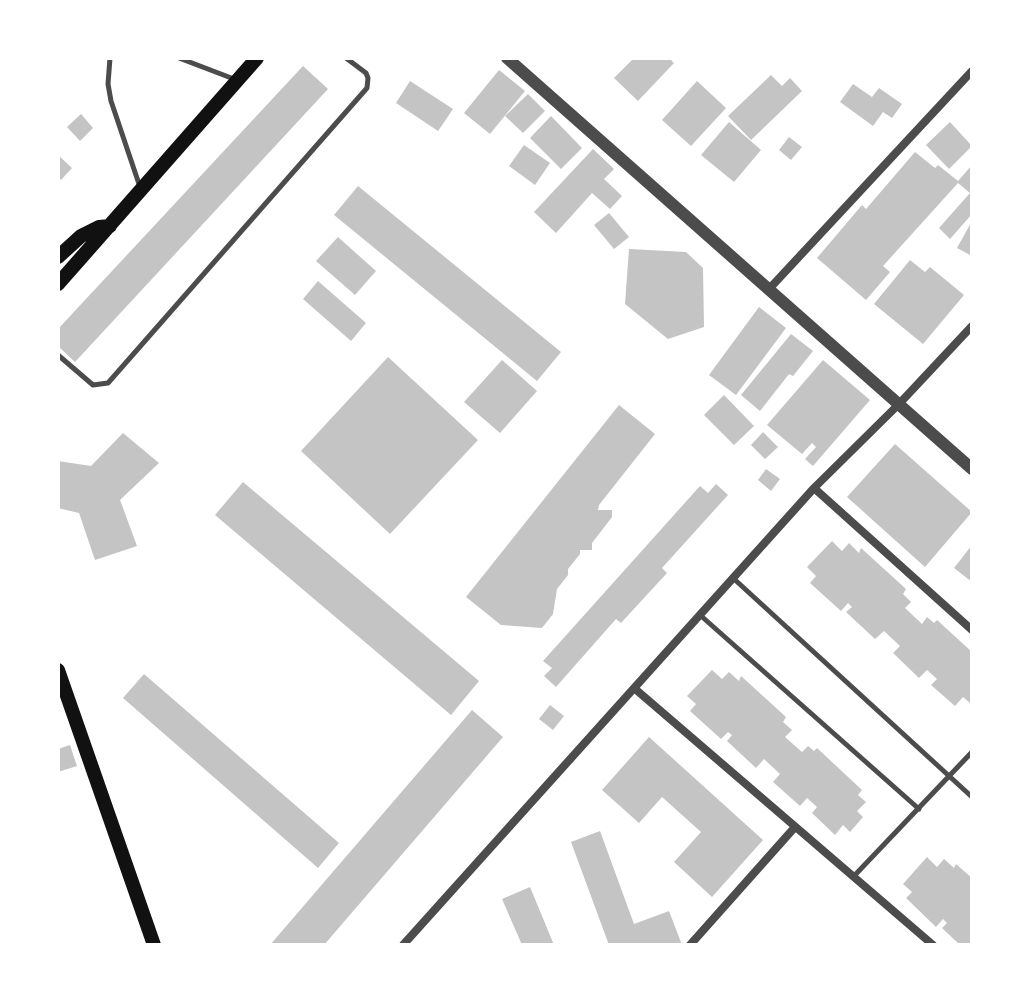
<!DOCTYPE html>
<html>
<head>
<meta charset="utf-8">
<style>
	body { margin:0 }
	#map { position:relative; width:1030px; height:1003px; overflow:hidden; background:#fff; font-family:"Varela Round",sans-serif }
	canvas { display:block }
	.frame { position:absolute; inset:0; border:60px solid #fff; pointer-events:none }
</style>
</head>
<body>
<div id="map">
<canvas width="1030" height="1003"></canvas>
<div class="frame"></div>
</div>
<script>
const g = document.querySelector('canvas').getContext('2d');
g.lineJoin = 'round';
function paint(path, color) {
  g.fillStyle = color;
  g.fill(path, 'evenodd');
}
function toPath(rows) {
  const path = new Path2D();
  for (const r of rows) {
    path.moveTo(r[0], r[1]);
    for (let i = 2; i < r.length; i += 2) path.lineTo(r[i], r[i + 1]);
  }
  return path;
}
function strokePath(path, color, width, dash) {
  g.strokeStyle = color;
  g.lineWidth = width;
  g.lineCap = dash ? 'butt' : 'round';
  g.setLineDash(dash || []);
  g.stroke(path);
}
paint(toPath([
	[634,58,669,58,674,63,638,101,614,78],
	[303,66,328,89,75,362,58,346,58,329],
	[499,70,525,91,490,134,464,113],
	[771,75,782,86,790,78,802,91,751,140,728,116],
	[410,81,453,109,438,131,396,103],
	[697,81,726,108,691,146,662,120],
	[853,84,872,97,879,88,902,104,892,118,883,112,873,126,840,102],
	[528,94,545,111,523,133,505,116],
	[81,114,93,128,80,141,67,127],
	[551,116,582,148,561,169,530,138],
	[729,122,761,150,734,182,701,155],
	[950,122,972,146,949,169,926,145],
	[789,137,802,147,791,160,779,150],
	[524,145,550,163,535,185,509,166],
	[593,149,614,169,604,179,622,196,610,209,592,193,556,233,534,212],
	[915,152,935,168,938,165,958,181,972,165,972,214,950,239,939,228,970,193,958,183,883,266,890,272,866,300,817,258,862,205,866,209],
	[58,155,72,168,61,180,58,178],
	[358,186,561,352,537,381,334,215],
	[609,213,629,237,614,249,594,225],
	[972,221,972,256,957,248],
	[338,237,376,271,355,295,316,261],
	[629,249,686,252,703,268,704,327,668,339,625,304],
	[910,260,925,272,930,267,964,295,923,344,874,304],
	[318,281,366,323,351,341,303,299],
	[759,307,786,328,736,395,709,375],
	[791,334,813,351,793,376,789,374,760,411,741,395],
	[388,357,478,440,390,534,301,451],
	[502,360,537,391,500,433,464,402],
	[823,360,870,400,813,466,805,459,816,447,812,443,802,454,767,425],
	[724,395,754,426,734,445,704,415],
	[619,405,655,434,599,505,598,510,612,510,612,517,592,543,592,550,580,550,580,554,568,569,568,575,557,589,553,614,542,628,501,625,466,597],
	[763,432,778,447,765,459,751,445],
	[123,433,159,463,120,500,137,546,95,560,79,513,58,508,58,461,91,466],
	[895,444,972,512,925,567,847,497],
	[766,469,780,479,771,491,758,480],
	[243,482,479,681,451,715,215,515],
	[716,484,728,495,662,568,667,573,621,623,616,619,556,687,544,676,552,668,543,661,700,486,708,493],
	[832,541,842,551,849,543,859,553,861,548,906,589,903,594,911,602,905,608,922,624,927,617,934,623,937,620,972,652,970,703,963,697,955,706,931,685,937,679,927,670,919,678,893,653,900,646,884,631,875,639,846,612,852,607,848,603,841,611,810,583,816,576,807,567],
	[972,545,972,582,954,568],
	[712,670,722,679,729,672,739,681,741,676,786,717,783,722,792,730,785,737,802,752,808,746,814,751,817,748,862,790,858,795,866,802,857,811,863,817,850,832,843,825,835,835,812,813,817,807,807,798,800,806,773,782,780,774,764,759,756,768,727,741,732,735,728,732,721,739,690,711,696,704,687,696],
	[144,674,339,843,318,868,123,698],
	[550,705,564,716,553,730,539,719],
	[472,710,503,737,324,945,270,945],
	[649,737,763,840,712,897,674,862,701,832,662,797,639,823,602,790],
	[70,745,77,766,58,772,58,749],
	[600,831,634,924,669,911,682,945,609,945,571,842],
	[927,857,937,867,944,859,954,868,956,864,972,878,972,945,960,945,942,928,947,923,943,919,936,927,906,898,912,892,903,884],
	[530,887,554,945,522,945,502,899]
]), '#c4c4c4');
strokePath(toPath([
	[110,58,108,84,111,101,140,187],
	[179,58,234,79],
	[58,355,93,385,108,383,367,88,368,78,366,73,346,58],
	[733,578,972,797],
	[700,615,919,809],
	[854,876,972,752]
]), '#4c4c4c', 5);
strokePath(toPath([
	[770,288,972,71],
	[814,488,972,630],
	[634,688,933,945],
	[403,945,814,488,899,404,972,326],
	[690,945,795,827]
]), '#4c4c4c', 8);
strokePath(toPath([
	[507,58,972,469]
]), '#4c4c4c', 12);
strokePath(toPath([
	[58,257,81,236,99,227,110,226],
	[58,284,257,58],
	[58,670,154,945]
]), '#111', 14);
</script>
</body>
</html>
